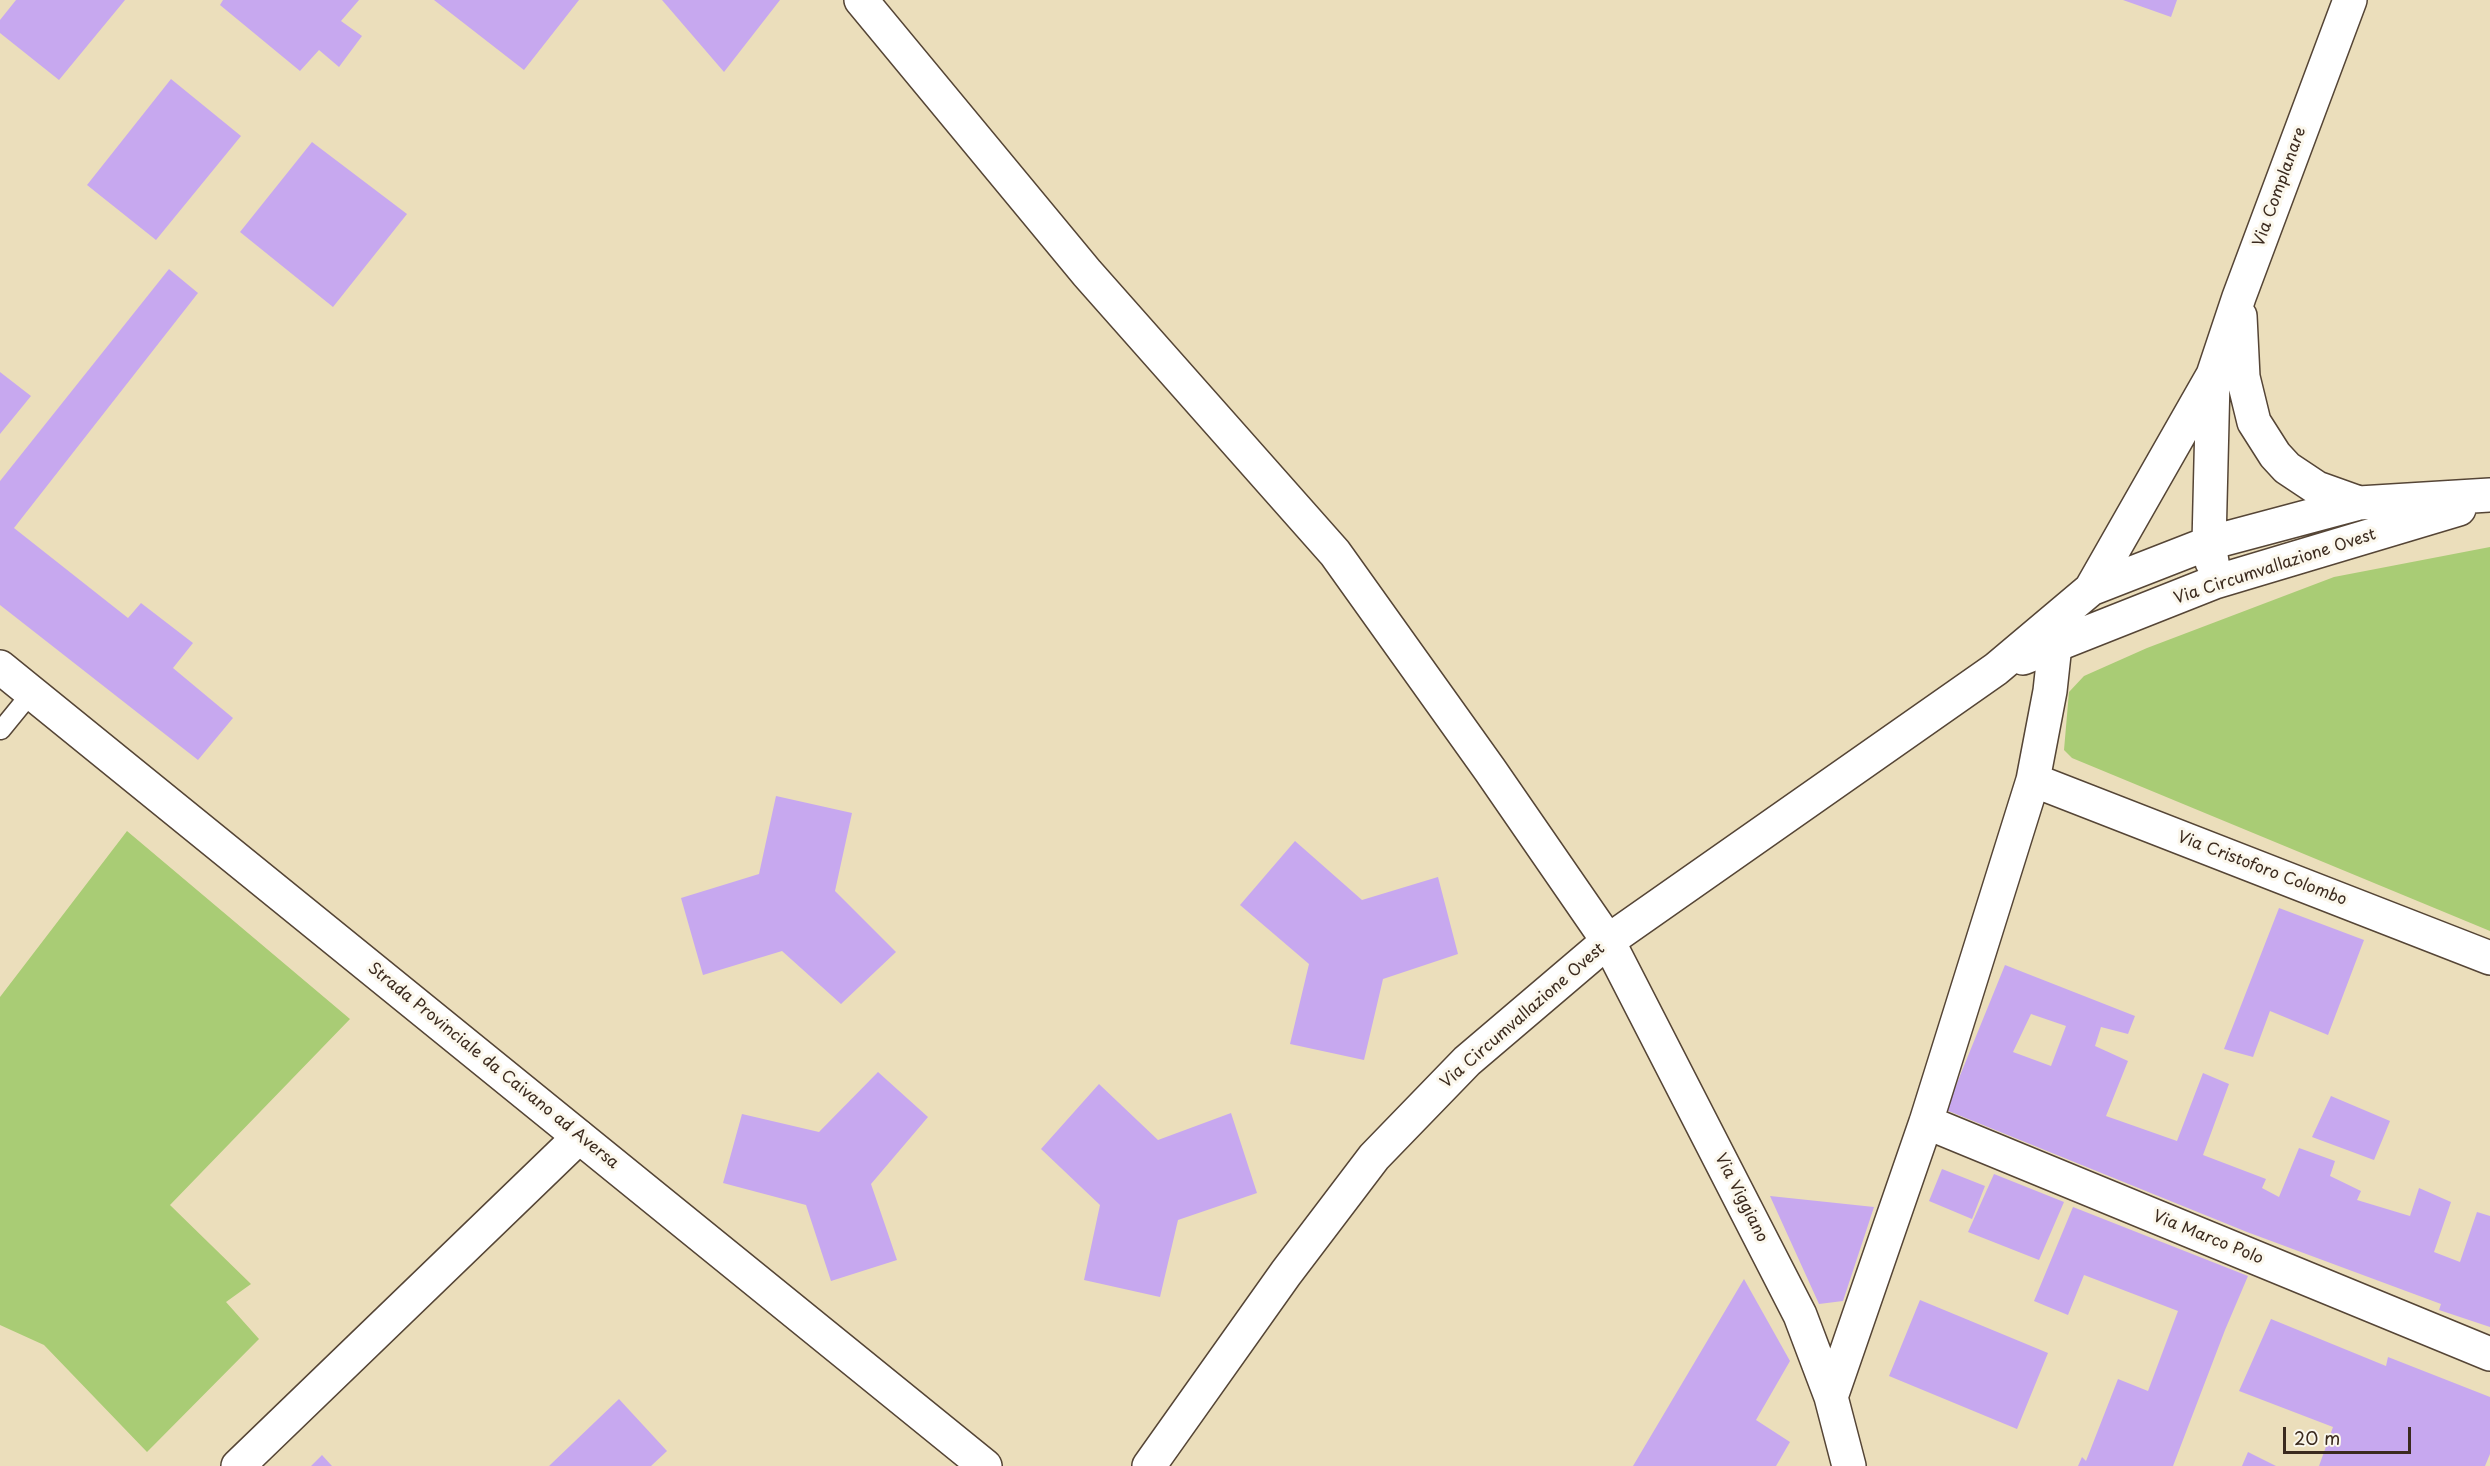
<!DOCTYPE html>
<html>
<head>
<meta charset="utf-8">
<style>
	body { margin:0 }
	#map { position:relative; width:2490px; height:1466px; overflow:hidden; background:#ebdebb; font-family:"Playpen Sans",sans-serif }
	canvas { display:block }
	.scale { position:absolute; left:2283px; top:1427px; width:128px; height:27px; box-sizing:border-box; border:3px solid #3b2a1e; border-top:0; padding-left:8px; font-size:18px; line-height:21px; white-space:nowrap; color:#3b2a1e; -webkit-text-stroke:4px #fbf7ec; paint-order:stroke }
</style>
</head>
<body>
<div id="map">
<canvas width="2490" height="1466"></canvas>
<div class="scale">20 m</div>
</div>
<script>
const g = document.querySelector('canvas').getContext('2d');
g.lineJoin = 'round';
function paint(path, color) {
  g.fillStyle = color;
  g.fill(path, 'evenodd');
}
function toPath(rows) {
  const path = new Path2D();
  for (const r of rows) {
    path.moveTo(r[0], r[1]);
    for (let i = 2; i < r.length; i += 2) path.lineTo(r[i], r[i + 1]);
  }
  return path;
}
function strokePath(path, color, width, dash) {
  g.strokeStyle = color;
  g.lineWidth = width;
  g.lineCap = dash ? 'butt' : 'round';
  g.setLineDash(dash || []);
  g.stroke(path);
}
function drawText(font, color, halo, rows, align = 'center') {
  g.font = font + ' "Playpen Sans",sans-serif';
  g.lineWidth = 6;
  g.setLineDash([]);
  g.textBaseline = 'middle';
  g.strokeStyle = halo;
  g.fillStyle = color;
  for (const [text, x, y, turn = 0] of rows) {
    g.save();
    g.translate(x, y);
    g.rotate((+turn || 0) * Math.PI / 180);
    g.textAlign = isNaN(turn) ? turn : align;
    if (halo) g.strokeText(text, 0, 0);
    g.fillText(text, 0, 0);
    g.restore();
  }
}
paint(toPath([
	[2490,547,2490,931,2072,758,2064,750,2069,692,2084,676,2147,648,2334,577],
	[127,831,350,1019,170,1205,251,1284,226,1302,259,1339,147,1452,44,1345,0,1325,0,997]
]), '#a9cc75');
paint(toPath([
	[16,0,125,0,59,80,0,33,0,20],
	[223,0,359,0,341,21,362,36,339,67,319,50,300,71,220,5],
	[434,0,579,0,524,70],
	[662,0,780,0,724,72],
	[2123,0,2177,0,2171,17],
	[171,79,241,136,156,240,87,185],
	[312,142,407,214,333,307,240,232],
	[169,269,198,293,14,528,128,618,141,603,193,643,173,668,233,718,198,760,0,605,0,481],
	[0,372,31,396,0,434],
	[776,796,852,813,835,891,896,952,841,1004,782,951,703,975,681,898,759,874],
	[1295,841,1362,900,1438,877,1458,954,1383,979,1364,1060,1290,1044,1309,964,1240,905],
	[2279,908,2364,940,2328,1035,2270,1011,2253,1057,2224,1049],
	[2005,965,2135,1016,2128,1034,2101,1027,2095,1046,2128,1061,2106,1116,2177,1141,2203,1073,2229,1084,2203,1155,2266,1179,2262,1188,2279,1197,2299,1148,2335,1161,2330,1176,2361,1191,2357,1200,2410,1216,2419,1188,2451,1202,2434,1252,2460,1262,2477,1212,2490,1216,2490,1327,2439,1310,2441,1304,2247,1232,1946,1110],
	[2031,1014,2066,1026,2051,1066,2013,1052],
	[878,1072,928,1117,871,1184,897,1260,831,1281,806,1205,723,1183,742,1114,819,1132],
	[1099,1084,1158,1140,1231,1113,1257,1193,1178,1220,1160,1297,1084,1280,1100,1205,1041,1149],
	[2331,1096,2390,1121,2374,1160,2312,1137],
	[1942,1169,1985,1186,1972,1219,1929,1201],
	[1994,1174,2064,1202,2039,1260,1968,1232],
	[1770,1196,1874,1207,1843,1301,1819,1304],
	[2073,1207,2248,1276,2225,1330,2173,1466,2078,1466,2082,1457,2086,1461,2118,1379,2148,1391,2178,1311,2084,1275,2068,1315,2034,1301],
	[1744,1279,1790,1361,1756,1420,1790,1442,1776,1466,1633,1466],
	[1920,1300,2048,1353,2017,1429,1889,1376],
	[2271,1319,2386,1366,2388,1357,2490,1397,2490,1454,2485,1466,2319,1466,2333,1427,2239,1391],
	[619,1399,667,1451,651,1466,549,1466],
	[2248,1452,2276,1466,2242,1466],
	[322,1455,332,1466,311,1466]
]), '#c7a8ef');
const lane = toPath([
	[1,730,32,692]
]);
const street = toPath([
	[861,0,1087,273,1335,553,1490,770,1608,941,1800,1315,1831,1397,1849,1466],
	[2033,780,2490,958],
	[1926,1122,2490,1354],
	[1831,1397,1926,1122,2033,780,2050,691,2055,645],
	[238,1466,579,1137]
]);
const secondary = toPath([
	[2240,316,2243,377,2254,422,2275,455,2287,468,2317,488,2359,503],
	[2212,562,2209,543,2213,380],
	[2091,589,2213,375,2239,297,2350,0],
	[2023,658,2215,582,2459,509],
	[0,667,985,1466],
	[1149,1466,1286,1273,1374,1157,1467,1061,1608,941,1996,669,2091,589,2209,543,2359,503,2490,495]
]);
strokePath(lane, '#554536', 21);
strokePath(street, '#554536', 36);
strokePath(secondary, '#554536', 36);
strokePath(lane, '#fff', 18);
strokePath(street, '#fff', 33);
strokePath(secondary, '#fff', 33);
drawText('16px', '#3b2a1e', '#fbf7ec', [
	["Via Complanare",2280,187,-70],
	["Via Circumvallazione Ovest",2275,567,-18],
	["Via Cristoforo Colombo",2262,869,21],
	["Via Circumvallazione Ovest",1523,1016,-41],
	["Strada Provinciale da Caivano ad Aversa",493,1066,39],
	["Via Viggiano",1741,1198,63],
	["Via Marco Polo",2208,1238,22]
]);
</script>
</body>
</html>
